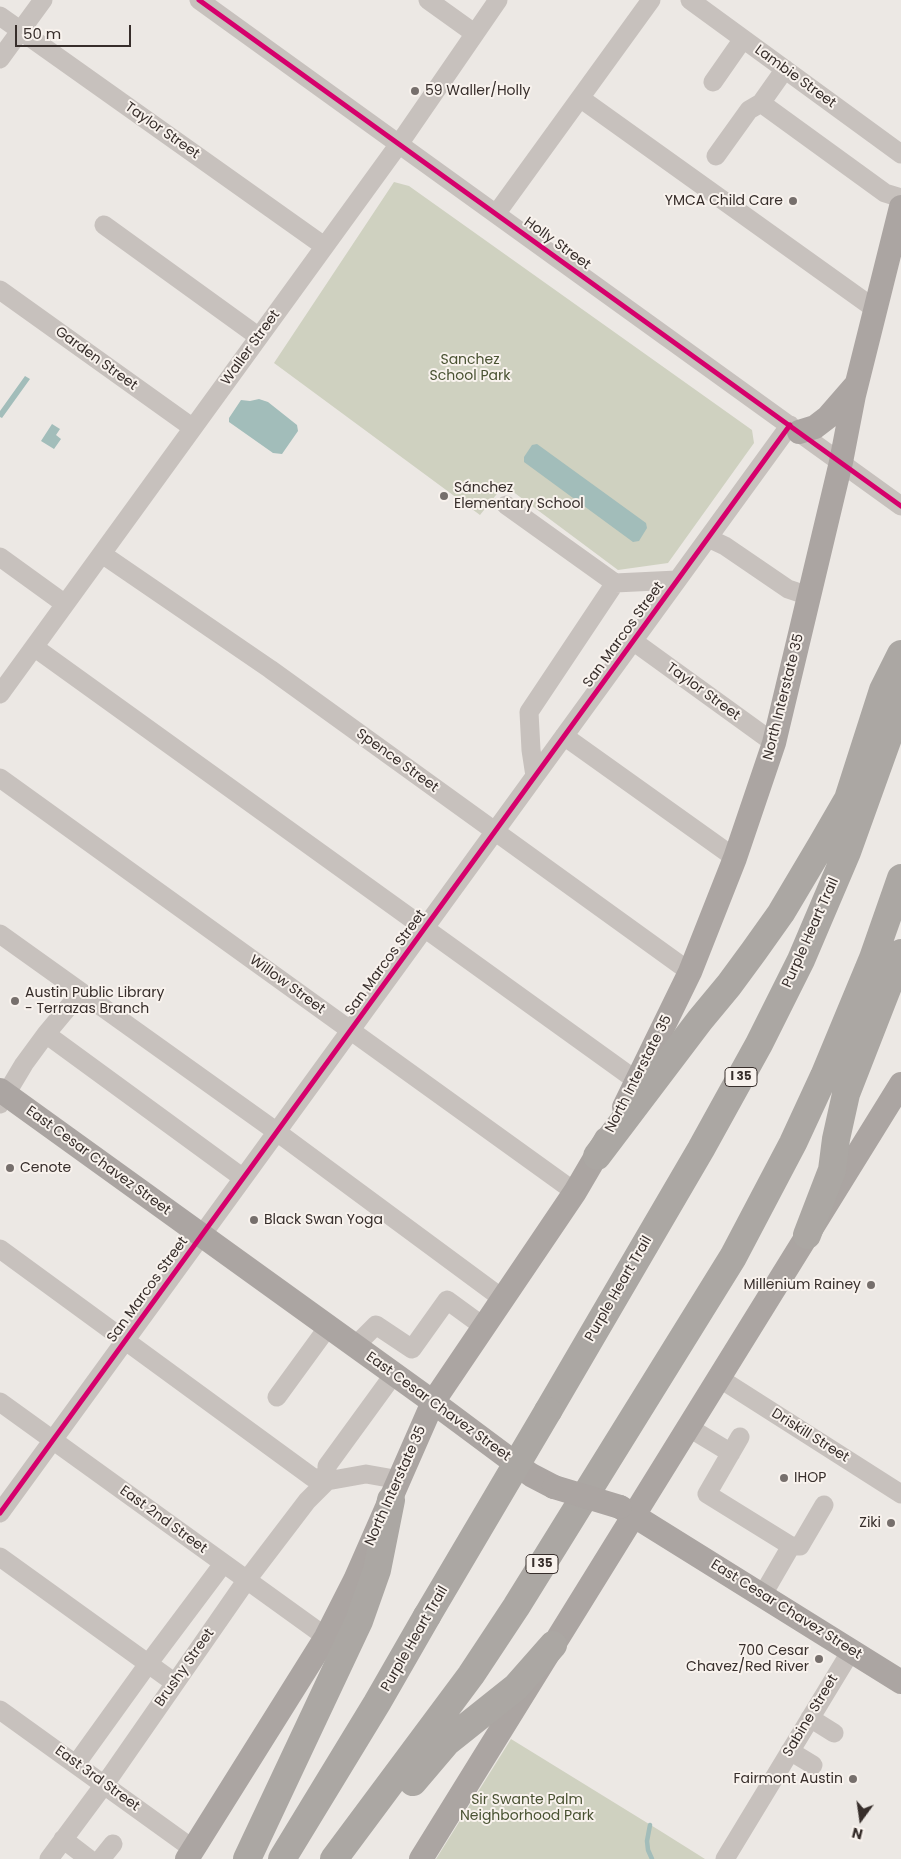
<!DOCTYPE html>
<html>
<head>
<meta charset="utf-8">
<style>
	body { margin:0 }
	#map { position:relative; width:901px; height:1859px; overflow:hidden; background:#ece8e4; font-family:Poppins,sans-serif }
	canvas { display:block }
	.north { position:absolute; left:836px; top:1794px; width:50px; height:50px; -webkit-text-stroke:4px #f8f2ed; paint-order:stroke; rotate:194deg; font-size:14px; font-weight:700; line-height:20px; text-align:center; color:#372e2b }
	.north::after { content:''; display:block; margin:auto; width:18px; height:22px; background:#372e2b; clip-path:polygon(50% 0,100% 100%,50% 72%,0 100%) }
	.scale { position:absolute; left:15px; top:25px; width:116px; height:22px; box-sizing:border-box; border:2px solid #372e2b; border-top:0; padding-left:6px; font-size:15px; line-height:18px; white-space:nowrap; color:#372e2b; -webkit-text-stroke:4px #f8f2ed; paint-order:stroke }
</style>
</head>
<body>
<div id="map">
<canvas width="901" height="1859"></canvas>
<div class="north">N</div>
<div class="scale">50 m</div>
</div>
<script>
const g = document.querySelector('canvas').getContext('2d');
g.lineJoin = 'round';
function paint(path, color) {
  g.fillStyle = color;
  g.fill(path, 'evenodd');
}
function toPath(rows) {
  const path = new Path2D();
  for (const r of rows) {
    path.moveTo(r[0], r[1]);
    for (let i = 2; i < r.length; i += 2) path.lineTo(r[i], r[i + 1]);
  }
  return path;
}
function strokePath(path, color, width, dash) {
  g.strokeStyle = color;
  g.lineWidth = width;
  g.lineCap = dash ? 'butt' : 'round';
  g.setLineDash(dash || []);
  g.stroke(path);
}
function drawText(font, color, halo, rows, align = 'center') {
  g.font = font + ' Poppins,sans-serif';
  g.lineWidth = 4;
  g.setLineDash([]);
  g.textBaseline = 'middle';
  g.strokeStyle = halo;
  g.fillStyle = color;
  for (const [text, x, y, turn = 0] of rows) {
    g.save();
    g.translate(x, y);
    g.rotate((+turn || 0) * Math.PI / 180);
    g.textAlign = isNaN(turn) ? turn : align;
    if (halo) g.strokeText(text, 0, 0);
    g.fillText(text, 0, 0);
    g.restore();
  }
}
paint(toPath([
	[394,182,409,186,752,430,754,443,668,563,618,570,504,485,480,515,274,363],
	[511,1739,662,1832,705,1859,436,1859]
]), '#cfd1c0');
paint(toPath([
	[25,376,30,379,2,418,0,417,0,411],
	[259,399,268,402,297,425,298,431,282,454,273,453,229,422,229,418,241,400,250,401],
	[52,424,60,429,56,435,61,439,54,449,41,441],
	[537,444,646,523,647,528,639,541,633,542,524,462,524,457,532,445]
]), '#a2bdba');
strokePath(toPath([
	[650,1825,647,1841,648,1850,652,1859]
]), '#a2bdba', 4.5);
strokePath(toPath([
	[199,0,901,506],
	[428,0,474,33],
	[690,0,901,154],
	[0,16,324,246],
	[0,59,43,0],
	[713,82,743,39],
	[580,98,875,309],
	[761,103,885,193,901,198],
	[716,156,749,110,761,103,785,69],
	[496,214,651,0],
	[104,225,259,337],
	[0,290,193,428],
	[506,505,615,583],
	[708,538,725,546,788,589,809,596],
	[102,554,270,669,690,972],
	[0,557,65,604],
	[633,641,774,743],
	[34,647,637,1081],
	[0,694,399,144,498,0],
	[564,736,735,858],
	[535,776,531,750,529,712,615,583,677,580],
	[0,778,575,1192],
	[0,934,277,1132,503,1299],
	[46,1034,243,1178],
	[0,1104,24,1064,46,1034,81,992],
	[0,1249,312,1477,327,1481,327,1466,394,1374],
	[355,1346,376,1325,412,1349,447,1300,484,1327],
	[719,1378,901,1494],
	[277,1397,328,1327],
	[0,1402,326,1637],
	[688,1427,731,1453],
	[740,1437,707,1494,791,1546,800,1546,824,1505],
	[0,1513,790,425],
	[0,1557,175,1683],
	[762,1596,791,1546],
	[0,1710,193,1849],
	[810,1718,834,1733],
	[790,1751,813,1765],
	[76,1764,148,1664,223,1564],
	[63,1839,89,1859],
	[49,1859,112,1774,246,1581,307,1501,327,1481,366,1474,400,1480],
	[101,1859,113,1844],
	[725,1859,851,1651]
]), '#c7c1bd', 19);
strokePath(toPath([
	[799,432,815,427,828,417,855,386],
	[0,1090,433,1402,531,1475,554,1487],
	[624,1107,690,972,735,858,774,743,841,462,854,395,901,207],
	[620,1507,901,1682],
	[187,1859,326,1637,355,1580,433,1402,575,1192,606,1139],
	[421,1859,901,1084]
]), '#aba5a2', 24);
strokePath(toPath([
	[597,1156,700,1020,729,985,754,951,781,913,822,844,848,799,883,690,901,654],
	[807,1235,832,1170,836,1139,846,1094,901,953],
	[548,1411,701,1149,759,1044,801,960,847,852,893,724,901,693],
	[413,1782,447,1742,516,1687,553,1645],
	[247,1859,359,1621,377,1570,391,1500],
	[282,1859,377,1703,427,1616],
	[334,1859,471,1675,516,1607,733,1257,793,1143,824,1076,873,958,901,878]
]), '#aba7a3', 28);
strokePath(toPath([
	[554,1487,620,1507]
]), '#aba5a2', 24);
strokePath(toPath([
	[427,1616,548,1411]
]), '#aba7a3', 28);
strokePath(toPath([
	[199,0,901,506],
	[0,1513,790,425]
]), '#d6006c', 5);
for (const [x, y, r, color] of [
	[415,91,5,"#766f6c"],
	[793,201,5,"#766f6c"],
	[444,496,5,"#766f6c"],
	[15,1001,5,"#766f6c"],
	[10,1168,5,"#766f6c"],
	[254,1220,5,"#766f6c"],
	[871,1285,5,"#766f6c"],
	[784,1478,5,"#766f6c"],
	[891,1523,5,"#766f6c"],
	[819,1659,5,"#766f6c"],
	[853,1779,5,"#766f6c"]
]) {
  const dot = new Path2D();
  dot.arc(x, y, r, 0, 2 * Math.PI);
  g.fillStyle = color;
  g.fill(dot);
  strokePath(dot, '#f8f2ed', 2);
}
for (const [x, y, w] of [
	[741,1077,32],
	[542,1564,32]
]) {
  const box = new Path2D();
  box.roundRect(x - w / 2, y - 9.5, w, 19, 4);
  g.fillStyle = '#f8f2ed';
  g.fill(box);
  strokePath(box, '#372e2b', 1);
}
drawText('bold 12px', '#372e2b', null, [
	["I 35",741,1077],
	["I 35",542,1564]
]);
drawText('14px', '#372e2b', '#f8f2ed', [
	["Lambie Street",795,77,36],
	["Taylor Street",162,131,35],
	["Holly Street",557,244,36],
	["Waller Street",251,348,-54],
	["Garden Street",96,359,36],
	["San Marcos Street",624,635,-54],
	["Taylor Street",703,692,36],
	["North Interstate 35",784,697,-76],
	["Spence Street",397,761,36],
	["Purple Heart Trail",811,933,-66],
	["San Marcos Street",386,963,-54],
	["Willow Street",287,985,36],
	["North Interstate 35",639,1074,-63],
	["East Cesar Chavez Street",98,1161,36],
	["Purple Heart Trail",619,1289,-60],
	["San Marcos Street",148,1290,-54],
	["East Cesar Chavez Street",438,1407,36],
	["Driskill Street",810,1436,32],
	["North Interstate 35",396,1486,-66],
	["East 2nd Street",163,1520,36],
	["East Cesar Chavez Street",786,1610,32],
	["Purple Heart Trail",415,1639,-60],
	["Brushy Street",185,1668,-55],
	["Sabine Street",811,1716,-59],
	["East 3rd Street",97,1779,36]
]);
drawText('14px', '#372e2b', '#f8f2ed', [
	["59 Waller/Holly",425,91],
	["YMCA Child Care",783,201,"right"],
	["Sánchez",454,488],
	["Elementary School",454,504],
	["Austin Public Library",25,993],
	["- Terrazas Branch",25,1009],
	["Cenote",20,1168],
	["Black Swan Yoga",264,1220],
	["Millenium Rainey",861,1285,"right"],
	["IHOP",794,1478],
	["Ziki",881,1523,"right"],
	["700 Cesar",809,1651,"right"],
	["Chavez/Red River",809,1667,"right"],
	["Fairmont Austin",843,1779,"right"]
], 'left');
drawText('14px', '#495232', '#f8f2ed', [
	["Sanchez",470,360],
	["School Park",470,376],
	["Sir Swante Palm",527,1800],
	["Neighborhood Park",527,1816]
]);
</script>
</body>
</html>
